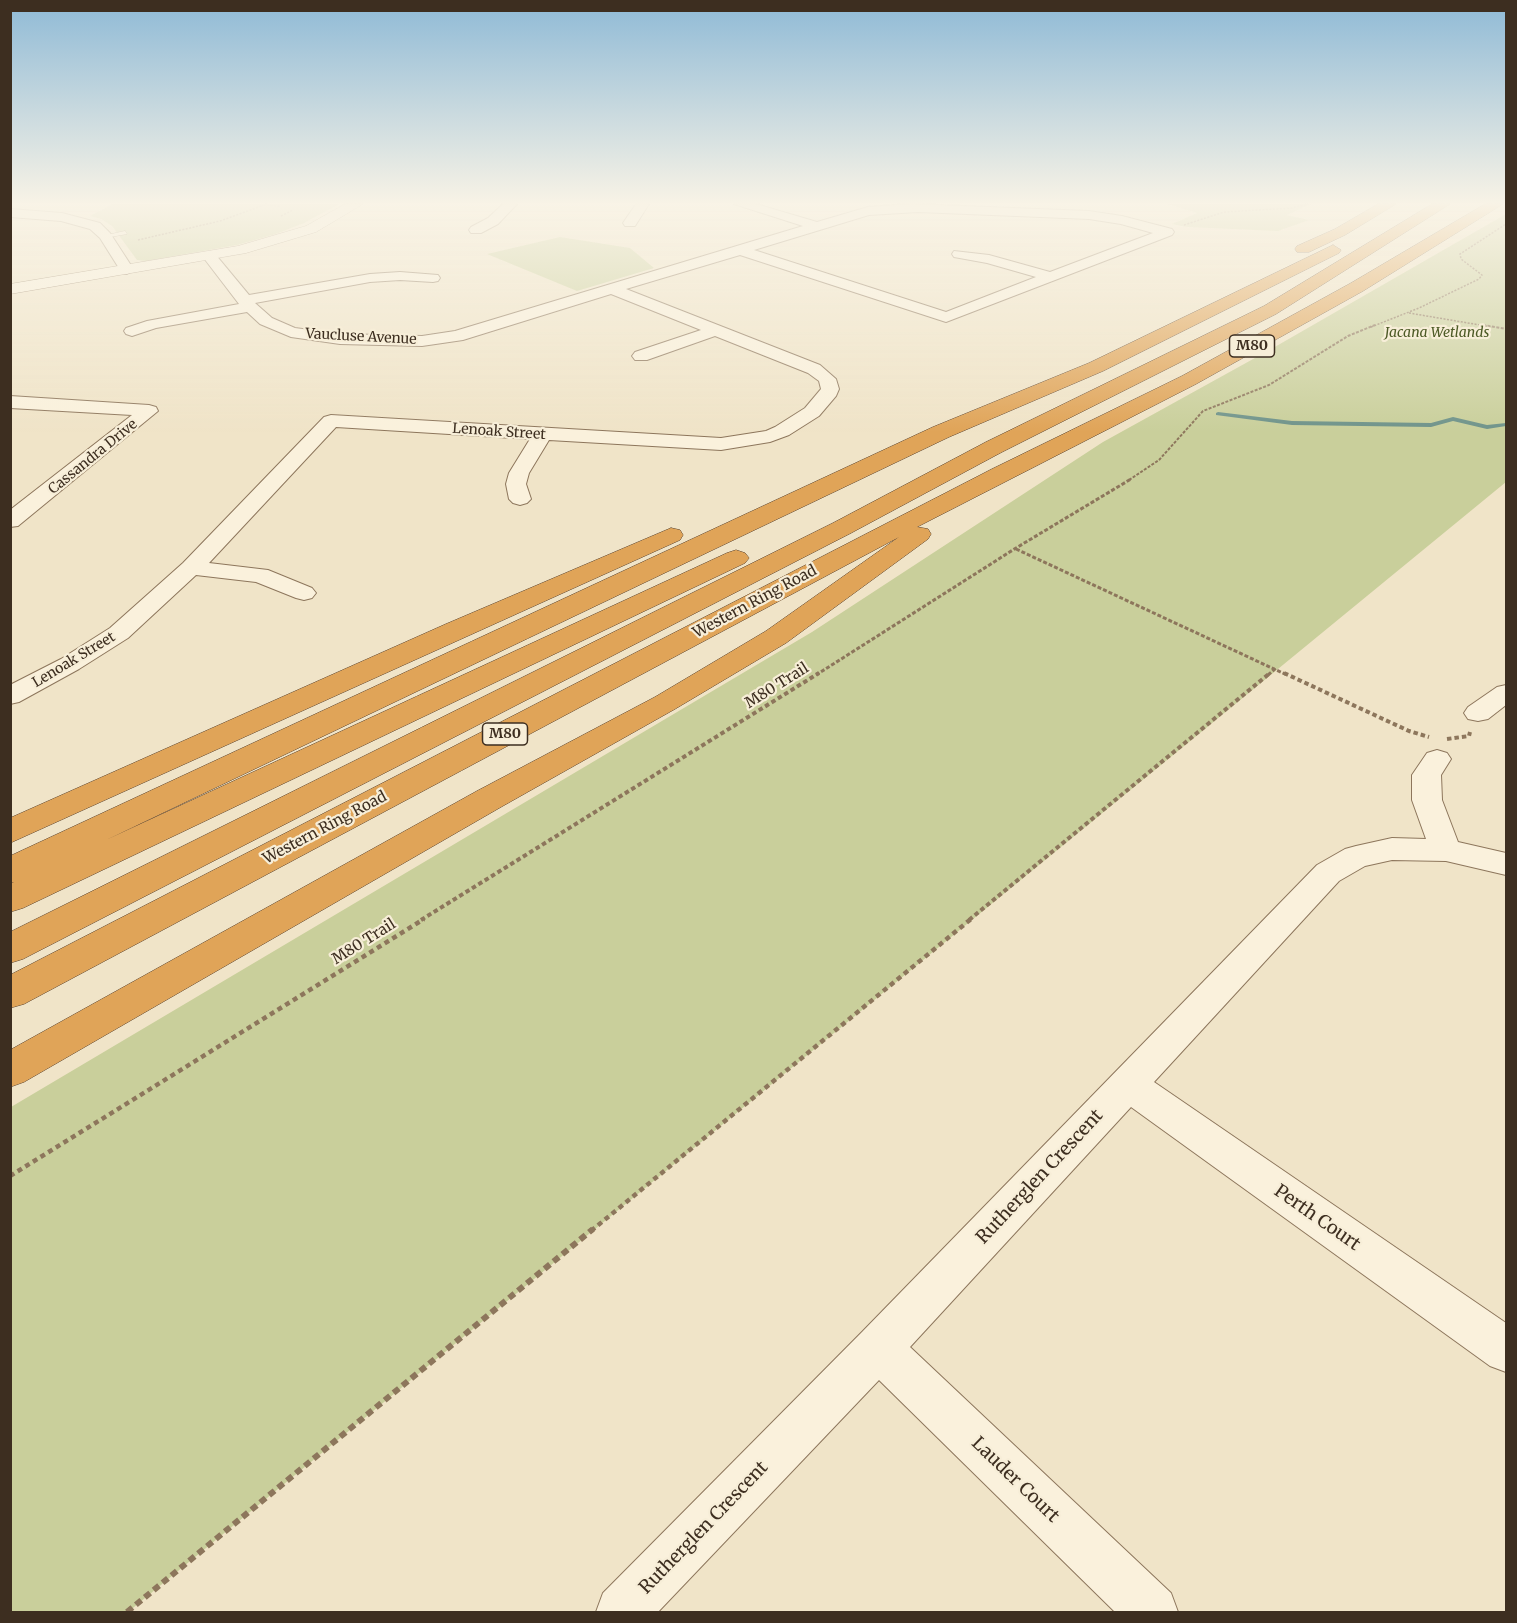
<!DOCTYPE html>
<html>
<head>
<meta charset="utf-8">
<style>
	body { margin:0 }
	#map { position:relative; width:1517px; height:1623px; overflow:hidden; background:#f0e4c8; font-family:Merriweather,serif }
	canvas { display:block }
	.frame { position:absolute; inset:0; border:12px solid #3d2e20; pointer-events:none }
</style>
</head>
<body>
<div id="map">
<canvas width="1517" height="1623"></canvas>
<div class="frame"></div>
</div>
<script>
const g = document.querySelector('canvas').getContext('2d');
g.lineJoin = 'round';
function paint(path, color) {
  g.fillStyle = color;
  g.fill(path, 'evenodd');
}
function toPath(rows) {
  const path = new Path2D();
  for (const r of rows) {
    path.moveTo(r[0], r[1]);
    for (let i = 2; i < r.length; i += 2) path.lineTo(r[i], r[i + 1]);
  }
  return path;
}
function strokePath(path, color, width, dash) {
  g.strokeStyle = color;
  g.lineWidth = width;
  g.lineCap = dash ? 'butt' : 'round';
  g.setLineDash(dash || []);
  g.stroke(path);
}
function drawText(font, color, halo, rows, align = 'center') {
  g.font = font + ' Merriweather,serif';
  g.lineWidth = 4.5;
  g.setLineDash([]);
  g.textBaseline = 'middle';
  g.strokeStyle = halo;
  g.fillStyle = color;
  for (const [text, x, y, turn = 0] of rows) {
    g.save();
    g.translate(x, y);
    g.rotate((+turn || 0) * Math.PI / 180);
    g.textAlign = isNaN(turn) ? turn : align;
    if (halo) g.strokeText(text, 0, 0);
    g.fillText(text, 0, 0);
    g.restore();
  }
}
paint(toPath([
	[113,204,339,204,304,223,276,234,237,245,146,261,137,260,112,226,101,219,90,216],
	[1311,204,1287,215,1309,220,1278,231,1187,227,1172,224,1197,213,1168,204],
	[1506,214,1506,482,128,1612,11,1612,11,1107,812,632,1103,442,1273,348],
	[560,237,630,248,654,268,577,291,487,254]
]), '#c9cf9b');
paint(toPath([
	[1218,412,1292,421,1431,423,1453,417,1487,425,1506,423,1506,426,1487,429,1453,421,1431,427,1292,425,1216,415,1216,413,1218,412]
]), '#6f938a');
const service = toPath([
	[125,231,127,234,105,238,102,236,125,231]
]);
const minor = toPath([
	[503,204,517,204,498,224,481,233,471,233,469,230,471,227,488,218,503,204],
	[636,204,649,204,635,226,625,226,623,223,636,204],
	[734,204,756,204,817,222,868,207,911,204,1089,211,1122,216,1172,229,1174,232,1172,235,946,322,740,255,626,289,820,365,836,379,839,389,836,396,819,416,789,435,770,442,721,450,549,440,529,473,526,484,531,499,527,503,520,505,513,503,509,499,506,484,509,473,530,439,336,427,209,563,268,570,312,588,316,593,312,598,304,600,296,598,256,582,196,575,128,638,79,669,19,702,10,704,10,685,61,659,110,628,183,563,324,417,331,415,721,438,766,431,775,427,805,408,821,389,819,381,808,373,715,336,647,360,635,360,632,356,635,352,701,330,611,294,463,340,422,346,340,344,291,337,260,324,247,312,156,328,132,336,126,334,124,331,126,328,147,321,239,304,203,257,205,254,215,254,249,295,370,274,400,272,438,275,440,278,438,281,433,282,400,280,370,282,255,303,272,318,295,328,340,334,422,336,455,331,803,226,734,204],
	[918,212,1089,219,1121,224,1153,233,1050,272,989,255,954,251,952,254,954,257,987,263,1036,277,946,312,754,250,869,215,918,212],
	[10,209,62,213,100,223,110,233,134,270,127,274,122,273,100,238,90,229,61,221,10,217,10,209],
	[10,396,149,405,156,407,158,411,18,526,10,527,10,510,132,415,10,408,10,396],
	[1506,685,1506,705,1488,719,1478,721,1468,719,1464,713,1468,707,1497,687,1506,685],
	[1437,750,1447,753,1451,759,1441,775,1442,800,1458,842,1506,853,1506,875,1446,861,1392,860,1365,866,1339,881,1154,1082,1506,1323,1506,1372,1490,1366,1131,1107,910,1347,1171,1593,1178,1612,1115,1612,879,1380,658,1612,596,1612,603,1593,862,1332,1317,865,1345,849,1356,846,1392,838,1426,839,1412,800,1412,775,1427,753,1437,750]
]);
const tertiary = toPath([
	[345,204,363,204,316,232,246,253,10,294,10,284,238,246,306,226,345,204]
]);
const motorway = toPath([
	[1378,204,1396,204,1345,235,1309,252,1297,252,1295,249,1297,246,1335,229,1378,204],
	[1432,204,1450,204,1276,314,1002,452,851,533,23,959,10,963,10,932,833,523,986,442,1264,306,1432,204],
	[1485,204,1503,204,1363,291,1196,384,917,527,928,529,931,534,928,539,786,643,675,709,501,807,24,1082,10,1087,10,1050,477,791,655,697,766,631,899,537,24,1004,10,1008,10,975,992,469,1182,376,1351,283,1485,204],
	[1333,245,1341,250,1339,253,1103,371,949,437,106,840,727,553,736,550,745,553,749,558,745,563,23,908,10,912,10,884,14,882,10,883,10,856,933,427,1089,363,1333,245],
	[671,528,680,530,683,535,680,540,10,843,10,818,446,624,671,528]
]);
strokePath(service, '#8d765c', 1);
strokePath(minor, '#8d765c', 2);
strokePath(tertiary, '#8d765c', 1);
strokePath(motorway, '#5b4430', 1);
strokePath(toPath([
	[267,205,280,206],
	[281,216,293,210],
	[1184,225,1224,212,1292,208,1308,204],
	[138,240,220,221,267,204],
	[1409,313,1492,327],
	[1371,327,1419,308,1479,279,1482,275,1461,259,1460,254,1506,224]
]), '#8d765c', 1.5, [2, 1.5]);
strokePath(toPath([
	[1483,325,1506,329],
	[1129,480,1159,460,1203,411,1269,385,1348,336,1375,325]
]), '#8d765c', 2, [3, 1.5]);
strokePath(toPath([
	[1016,549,1287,675],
	[816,675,1016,548,1131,479],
	[1268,675,1276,668]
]), '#8d765c', 3, [4, 2]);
strokePath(toPath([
	[1284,673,1409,731,1429,737],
	[1447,739,1469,736,1470,732],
	[421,920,819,673],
	[969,920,1270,673]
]), '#8d765c', 4, [4.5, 3]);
strokePath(toPath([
	[10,1176,424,919],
	[591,1231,971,919]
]), '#8d765c', 4.5, [5, 4]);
strokePath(toPath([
	[127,1612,593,1229]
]), '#8d765c', 6, [7, 4.5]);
paint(service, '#faf1dc');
paint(minor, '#faf1dc');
paint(tertiary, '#faf1dc');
paint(motorway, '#e0a458');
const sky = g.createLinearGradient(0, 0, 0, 432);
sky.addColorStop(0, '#8fbad6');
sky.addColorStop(0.47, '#f8f3e6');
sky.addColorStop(1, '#f8f3e600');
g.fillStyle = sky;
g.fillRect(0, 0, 1517, 432);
drawText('italic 14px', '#4d5a26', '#f7eed8', [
	["Jacana Wetlands",1437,333]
]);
drawText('14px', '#3d2e20', '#f7eed8', [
	["Vaucluse Avenue",361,337,3],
	["Lenoak Street",499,432,4],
	["Cassandra Drive",93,457,-39],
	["Lenoak Street",74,660,-31]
]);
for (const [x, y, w] of [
	[1252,346,45],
	[505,734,45]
]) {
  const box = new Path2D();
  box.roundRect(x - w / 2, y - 11, w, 22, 4.5);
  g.fillStyle = '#f7eed8';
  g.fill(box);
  strokePath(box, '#3d2e20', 1.5);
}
drawText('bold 14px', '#3d2e20', null, [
	["M80",1252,346],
	["M80",505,734]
]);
drawText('15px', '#3d2e20', '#f7eed8', [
	["Western Ring Road",755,602,-28],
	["M80 Trail",777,686,-32],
	["Western Ring Road",325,828,-28],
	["M80 Trail",364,942,-32]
]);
drawText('18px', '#3d2e20', '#f7eed8', [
	["Rutherglen Crescent",1040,1177,-47],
	["Perth Court",1317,1218,35],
	["Lauder Court",1015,1480,44],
	["Rutherglen Crescent",704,1528,-46]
]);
</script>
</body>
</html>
